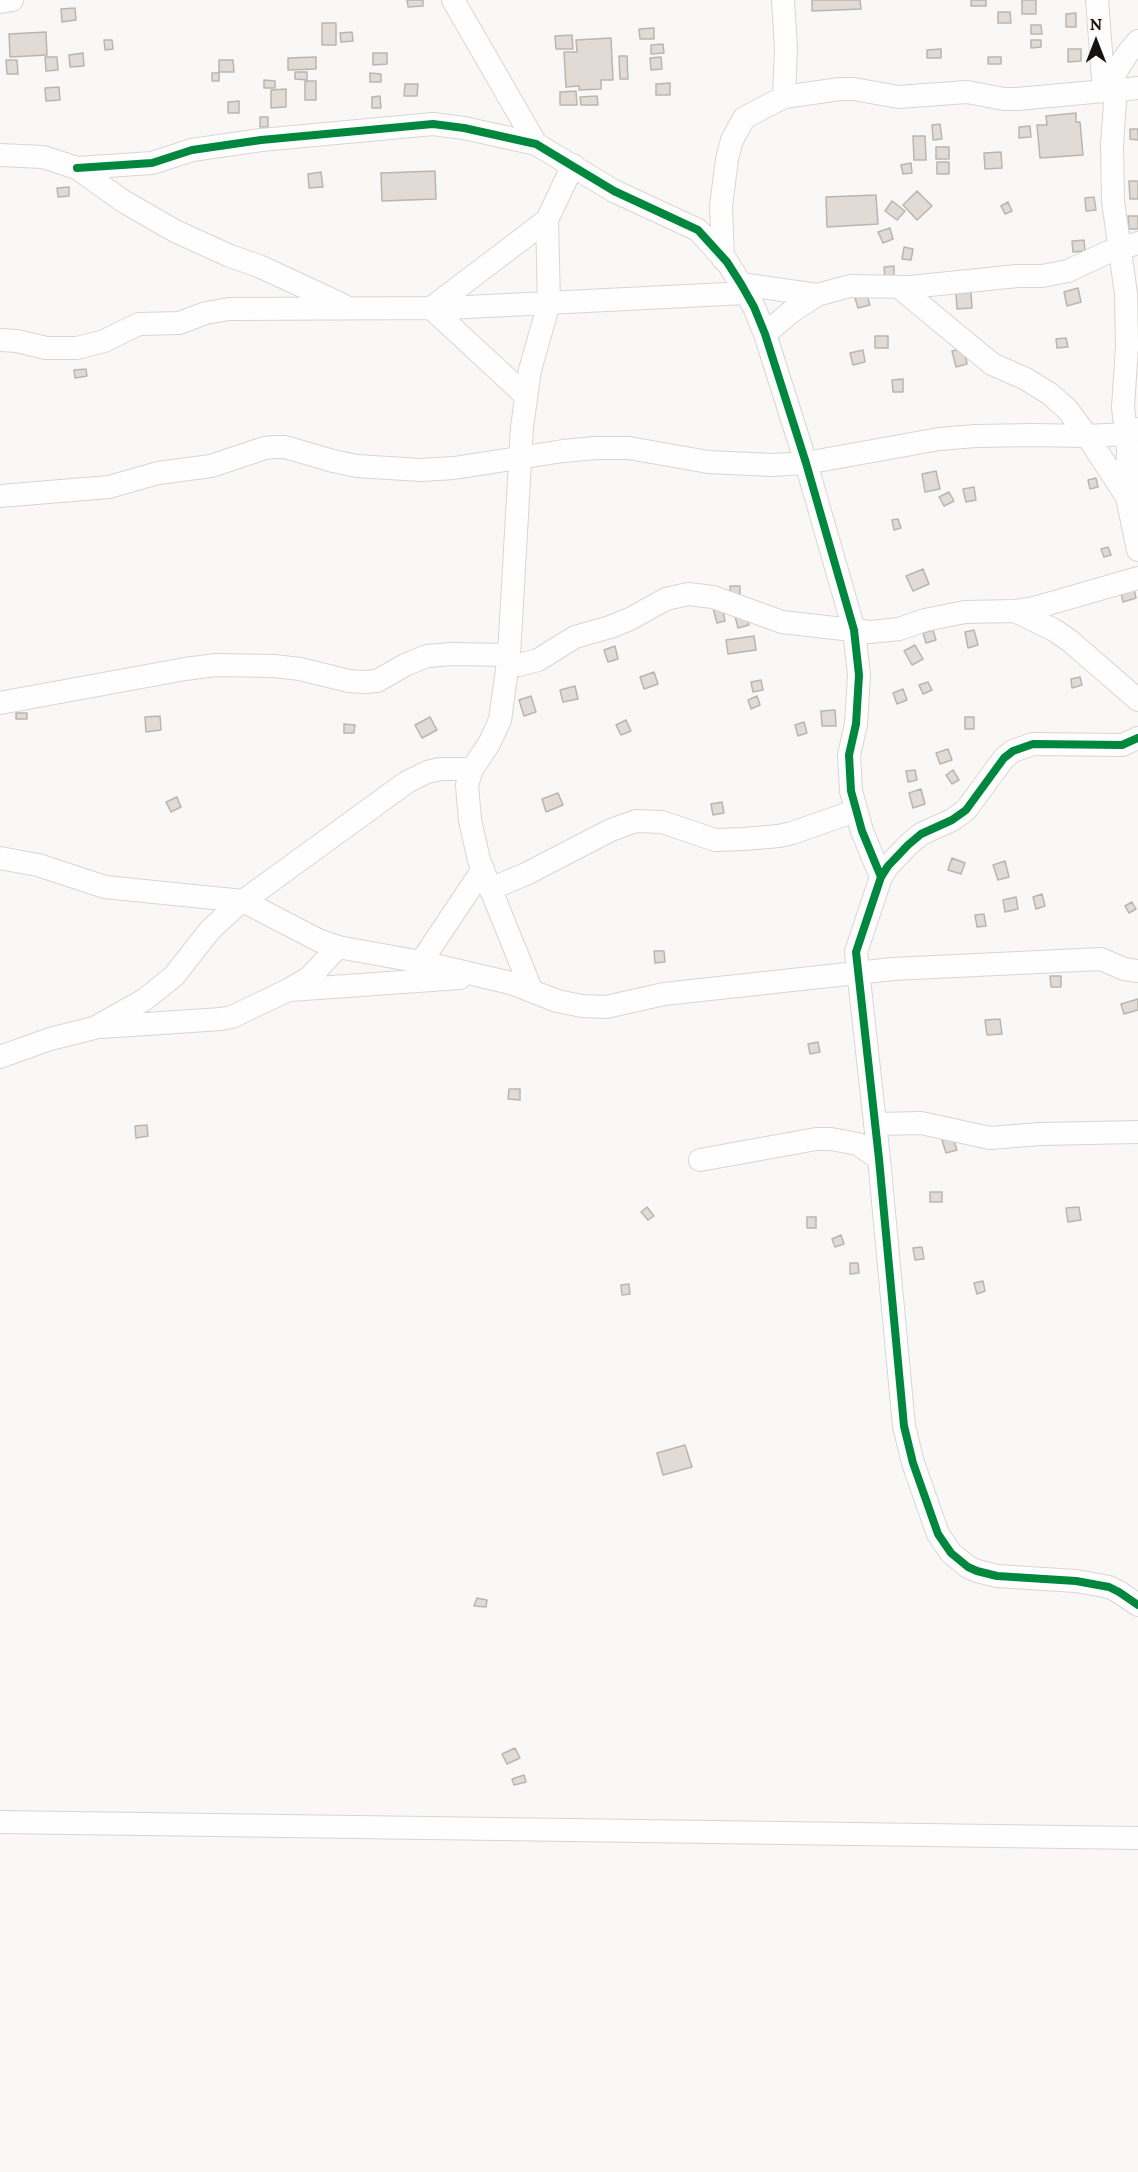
<!DOCTYPE html>
<html>
<head>
<meta charset="utf-8">
<style>
	body { margin:0 }
	#map { position:relative; width:1138px; height:2172px; overflow:hidden; background:#faf8f6; font-family:Lora,serif }
	canvas { display:block }
	.north { position:absolute; left:1066px; top:12px; width:60px; height:60px; -webkit-text-stroke:4px #fcf7f4; paint-order:stroke; rotate:0deg; font-size:16px; font-weight:700; line-height:24px; text-align:center; color:#19120d }
	.north::after { content:''; display:block; margin:auto; width:21px; height:27px; background:#19120d; clip-path:polygon(50% 0,100% 100%,50% 72%,0 100%) }
</style>
</head>
<body>
<div id="map">
<canvas width="1138" height="2172"></canvas>
<div class="north">N</div>
</div>
<script>
const g = document.querySelector('canvas').getContext('2d');
g.lineJoin = 'round';
function paint(path, color) {
  g.fillStyle = color;
  g.fill(path, 'evenodd');
}
function toPath(rows) {
  const path = new Path2D();
  for (const r of rows) {
    path.moveTo(r[0], r[1]);
    for (let i = 2; i < r.length; i += 2) path.lineTo(r[i], r[i + 1]);
  }
  return path;
}
function strokePath(path, color, width, dash) {
  g.strokeStyle = color;
  g.lineWidth = width;
  g.lineCap = dash ? 'butt' : 'round';
  g.setLineDash(dash || []);
  g.stroke(path);
}
const building = toPath([
	[407,0,423,0,423,6,408,7,407,0],
	[812,0,860,0,861,9,812,11,812,0],
	[971,0,986,0,986,6,971,6,971,0],
	[1022,0,1036,0,1036,14,1022,14,1022,0],
	[75,8,76,20,62,22,61,9,75,8],
	[998,12,1010,12,1011,23,998,23,998,12],
	[1076,13,1076,27,1066,27,1066,14,1076,13],
	[322,23,336,23,336,45,322,45,322,23],
	[1031,25,1041,25,1042,34,1031,34,1031,25],
	[654,28,654,39,640,39,639,29,654,28],
	[46,32,47,55,10,57,9,34,46,32],
	[352,32,353,41,341,42,340,33,352,32],
	[572,35,573,49,556,49,555,36,572,35],
	[611,38,613,80,601,80,601,89,579,90,579,86,566,87,564,52,577,52,576,40,611,38],
	[104,40,112,40,113,49,105,50,104,40],
	[1031,40,1041,40,1041,47,1031,48,1031,40],
	[663,44,664,53,651,54,651,45,663,44],
	[941,49,941,58,927,58,927,50,941,49],
	[1068,49,1081,49,1081,61,1068,62,1068,49],
	[83,53,84,66,70,67,69,55,83,53],
	[373,53,387,53,387,64,373,65,373,53],
	[619,56,627,56,628,79,620,79,619,56],
	[45,57,57,57,58,70,46,71,45,57],
	[316,57,316,69,288,70,288,58,316,57],
	[661,57,662,69,651,70,650,58,661,57],
	[988,57,1001,57,1001,64,988,64,988,57],
	[6,60,17,60,18,74,7,74,6,60],
	[219,60,233,60,234,72,219,72,219,60],
	[295,72,307,72,307,80,295,79,295,72],
	[212,73,219,73,219,81,212,81,212,73],
	[370,73,381,74,381,82,370,82,370,73],
	[264,80,275,81,275,88,264,88,264,80],
	[305,81,316,81,316,100,305,100,305,81],
	[670,83,670,95,656,95,656,84,670,83],
	[405,84,418,84,417,96,404,96,405,84],
	[59,87,60,100,46,101,45,88,59,87],
	[286,89,286,107,271,108,271,90,286,89],
	[576,91,577,105,560,105,560,92,576,91],
	[380,96,381,108,372,108,372,97,380,96],
	[597,96,598,105,581,105,580,97,597,96],
	[239,101,239,113,228,113,228,102,239,101],
	[1076,113,1076,122,1080,122,1083,155,1040,158,1037,125,1047,125,1046,116,1076,113],
	[260,117,268,117,268,127,260,127,260,117],
	[940,124,942,139,933,140,932,125,940,124],
	[1030,126,1031,137,1019,138,1019,127,1030,126],
	[1130,129,1138,129,1138,140,1130,139,1130,129],
	[913,136,925,136,926,160,914,160,913,136],
	[936,147,949,147,949,159,936,159,936,147],
	[1001,152,1002,168,985,169,984,153,1001,152],
	[937,162,949,162,949,174,937,174,937,162],
	[911,163,912,173,903,174,901,165,911,163],
	[435,171,436,199,382,201,381,173,435,171],
	[321,172,323,187,309,188,308,174,321,172],
	[1129,181,1138,181,1138,199,1130,199,1129,181],
	[69,187,69,196,58,197,57,188,69,187],
	[917,191,932,206,917,220,903,205,917,191],
	[876,195,878,224,827,227,826,197,876,195],
	[1094,197,1096,210,1086,211,1085,198,1094,197],
	[892,201,905,211,897,220,885,211,892,201],
	[1008,202,1012,211,1005,214,1001,206,1008,202],
	[1128,216,1138,216,1138,229,1129,229,1128,216],
	[890,228,893,239,883,243,878,232,890,228],
	[1084,240,1085,251,1073,252,1072,241,1084,240],
	[904,247,913,249,911,260,902,259,904,247],
	[894,266,894,278,885,279,884,267,894,266],
	[1078,288,1081,302,1067,306,1064,292,1078,288],
	[866,292,870,305,858,308,854,295,866,292],
	[971,292,972,308,957,309,956,293,971,292],
	[875,336,888,336,888,348,875,348,875,336],
	[1066,338,1068,347,1057,348,1056,339,1066,338],
	[964,348,967,364,956,367,952,351,964,348],
	[863,350,865,362,853,365,850,353,863,350],
	[86,369,87,376,75,378,74,370,86,369],
	[903,379,903,392,893,392,892,380,903,379],
	[936,471,940,489,925,492,922,474,936,471],
	[1096,478,1098,487,1090,489,1088,480,1096,478],
	[974,487,976,500,966,502,963,489,974,487],
	[949,492,954,501,944,506,939,497,949,492],
	[898,519,901,528,894,530,892,520,898,519],
	[1108,547,1111,555,1104,557,1101,549,1108,547],
	[923,569,929,584,913,591,906,576,923,569],
	[730,586,740,586,740,598,730,598,730,586],
	[1133,586,1136,598,1123,602,1120,589,1133,586],
	[721,602,725,621,717,623,712,604,721,602],
	[746,613,749,625,738,628,735,616,746,613],
	[933,630,936,640,926,643,923,633,933,630],
	[974,630,978,645,968,648,965,632,974,630],
	[754,636,756,650,728,654,726,640,754,636],
	[915,645,923,659,912,665,904,651,915,645],
	[615,646,618,659,608,662,604,650,615,646],
	[654,672,658,684,644,689,640,677,654,672],
	[1080,677,1082,685,1072,688,1071,679,1080,677],
	[761,680,763,690,753,692,751,682,761,680],
	[928,682,932,690,923,694,919,685,928,682],
	[575,686,578,699,563,702,560,690,575,686],
	[903,689,907,700,897,704,893,693,903,689],
	[531,696,536,712,524,716,519,700,531,696],
	[757,696,760,705,751,709,748,700,757,696],
	[835,710,836,726,822,726,821,711,835,710],
	[16,713,27,713,27,719,16,719,16,713],
	[160,716,161,730,146,732,145,717,160,716],
	[430,717,437,730,422,738,415,725,430,717],
	[965,717,974,717,974,729,965,729,965,717],
	[626,720,631,731,621,735,616,725,626,720],
	[804,722,807,733,798,736,795,725,804,722],
	[344,724,355,725,354,733,344,733,344,724],
	[948,749,952,760,940,764,936,753,948,749],
	[915,770,917,780,908,782,906,771,915,770],
	[953,770,959,780,952,784,946,775,953,770],
	[921,789,925,804,913,808,909,793,921,789],
	[558,793,563,805,546,812,542,799,558,793],
	[177,797,181,807,171,812,166,802,177,797],
	[722,802,724,813,713,815,711,804,722,802],
	[952,858,965,863,961,874,948,870,952,858],
	[1005,861,1009,877,998,880,993,865,1005,861],
	[1042,894,1045,906,1036,909,1033,897,1042,894],
	[1016,897,1018,909,1005,912,1003,900,1016,897],
	[1132,902,1136,909,1129,913,1125,906,1132,902],
	[984,914,986,926,977,927,975,915,984,914],
	[654,951,664,951,665,962,655,963,654,951],
	[1050,976,1061,976,1061,987,1051,987,1050,976],
	[1138,999,1138,1010,1124,1014,1121,1004,1138,999],
	[1000,1019,1002,1034,987,1035,985,1020,1000,1019],
	[818,1042,820,1052,810,1054,808,1044,818,1042],
	[509,1089,520,1089,520,1100,508,1099,509,1089],
	[147,1125,148,1136,136,1138,135,1126,147,1125],
	[953,1138,957,1150,946,1153,942,1140,953,1138],
	[930,1192,942,1192,942,1202,930,1202,930,1192],
	[647,1207,654,1216,648,1220,641,1212,647,1207],
	[1079,1207,1081,1220,1068,1222,1066,1208,1079,1207],
	[807,1217,816,1217,816,1228,807,1228,807,1217],
	[841,1235,844,1244,835,1247,832,1239,841,1235],
	[922,1247,924,1259,915,1260,913,1248,922,1247],
	[850,1263,858,1263,859,1273,850,1274,850,1263],
	[983,1281,985,1291,977,1294,974,1283,983,1281],
	[629,1284,630,1294,622,1295,621,1285,629,1284],
	[685,1445,692,1467,663,1475,657,1453,685,1445],
	[477,1598,487,1600,486,1607,474,1606,477,1598],
	[515,1748,520,1758,507,1764,502,1754,515,1748],
	[524,1775,526,1782,514,1785,512,1779,524,1775]
]);
paint(building, '#e2dbd5');
strokePath(building, '#bab5b1', 1.5);
const minor = toPath([
	[453,0,536,144],
	[1097,0,1104,91],
	[0,2,12,0],
	[1116,90,1112,144,1113,201,1126,294,1127,346,1123,407,1128,450,1127,497,1138,550],
	[1104,91,1127,54,1138,41],
	[784,97,840,89,854,89,898,97,967,92,1004,99,1017,99,1138,88],
	[0,155,43,157,77,168,123,201,175,231,230,256,259,266,343,305],
	[77,168,152,163,192,150,261,140,433,124,464,128,536,144,614,191,698,230,727,262,741,284,754,307,765,334,806,463,854,630,859,675,856,724,849,755,851,791,862,831,881,877],
	[723,259,721,206,727,159,732,140,744,118,784,97,786,49,783,0],
	[741,284,817,295,850,286,910,287,1017,276,1042,276,1068,271,1106,253,1138,243],
	[900,288,992,364,1026,379,1050,394,1067,409,1087,436,1126,434,1138,429],
	[765,334,791,312,817,295],
	[0,340,17,341,46,348,77,348,104,341,139,324,179,323,206,313,229,309,447,308,746,293],
	[526,396,431,308,547,220],
	[0,496,109,487,158,473,211,466,265,448,275,447,285,447,333,461,357,466,421,470,454,468,563,451,596,448,629,448,708,462,772,465,806,463,939,439,976,436,1034,435,1087,436,1127,497],
	[1015,611,1054,630,1070,641,1138,700],
	[508,665,519,665,538,660,575,637,610,627,630,619,666,599,688,594,713,597,782,622,870,632,899,629,925,620,965,612,1015,611,1034,608,1138,578],
	[0,703,185,669,216,665,274,666,300,669,349,681,364,682,377,681,405,665,427,656,452,654,509,655],
	[1138,738,1122,745,1033,744,1013,751,1004,758,966,810,952,820,921,834,908,845,888,866,881,877,856,952,879,1159,904,1426,913,1463,938,1534,951,1553,968,1567,977,1571,997,1576,1076,1581,1109,1587,1119,1592,1138,1605],
	[0,858,38,865,105,887,243,901,320,941,338,947,421,962,511,983,557,1001,582,1006,606,1007,664,994,893,969,1101,959,1124,969,1138,971],
	[490,889,526,874,611,830,636,821,662,822,715,840,744,839,779,836,792,833,855,811],
	[421,962,483,869],
	[531,989,479,860,470,820,467,785,472,769,489,744,500,720,509,655,522,427,530,370,549,303,547,220,573,165],
	[290,990,460,978],
	[102,1027,221,1019,232,1017,288,990,309,978,338,947],
	[0,1057,50,1039,94,1028,144,1000,174,976,210,930,235,907,407,782,427,772,440,769,472,769],
	[875,1124,921,1123,990,1138,1040,1134,1138,1132],
	[700,1160,816,1139,831,1139,858,1144,879,1159],
	[0,1822,1138,1838]
]);
strokePath(minor, '#dad5d1', 24);
strokePath(minor, '#fefefe', 22);
strokePath(toPath([
	[77,168,152,163,192,150,261,140,433,124,464,128,536,144,614,191,698,230,727,262,741,284,754,307,765,334,806,463,854,630,859,675,856,724,849,755,851,791,862,831,881,877],
	[1138,738,1122,745,1033,744,1013,751,1004,758,966,810,952,820,921,834,908,845,888,866,881,877,856,952,879,1159,904,1426,913,1463,938,1534,951,1553,968,1567,977,1571,997,1576,1076,1581,1109,1587,1119,1592,1138,1605]
]), '#00873e', 8);
</script>
</body>
</html>
